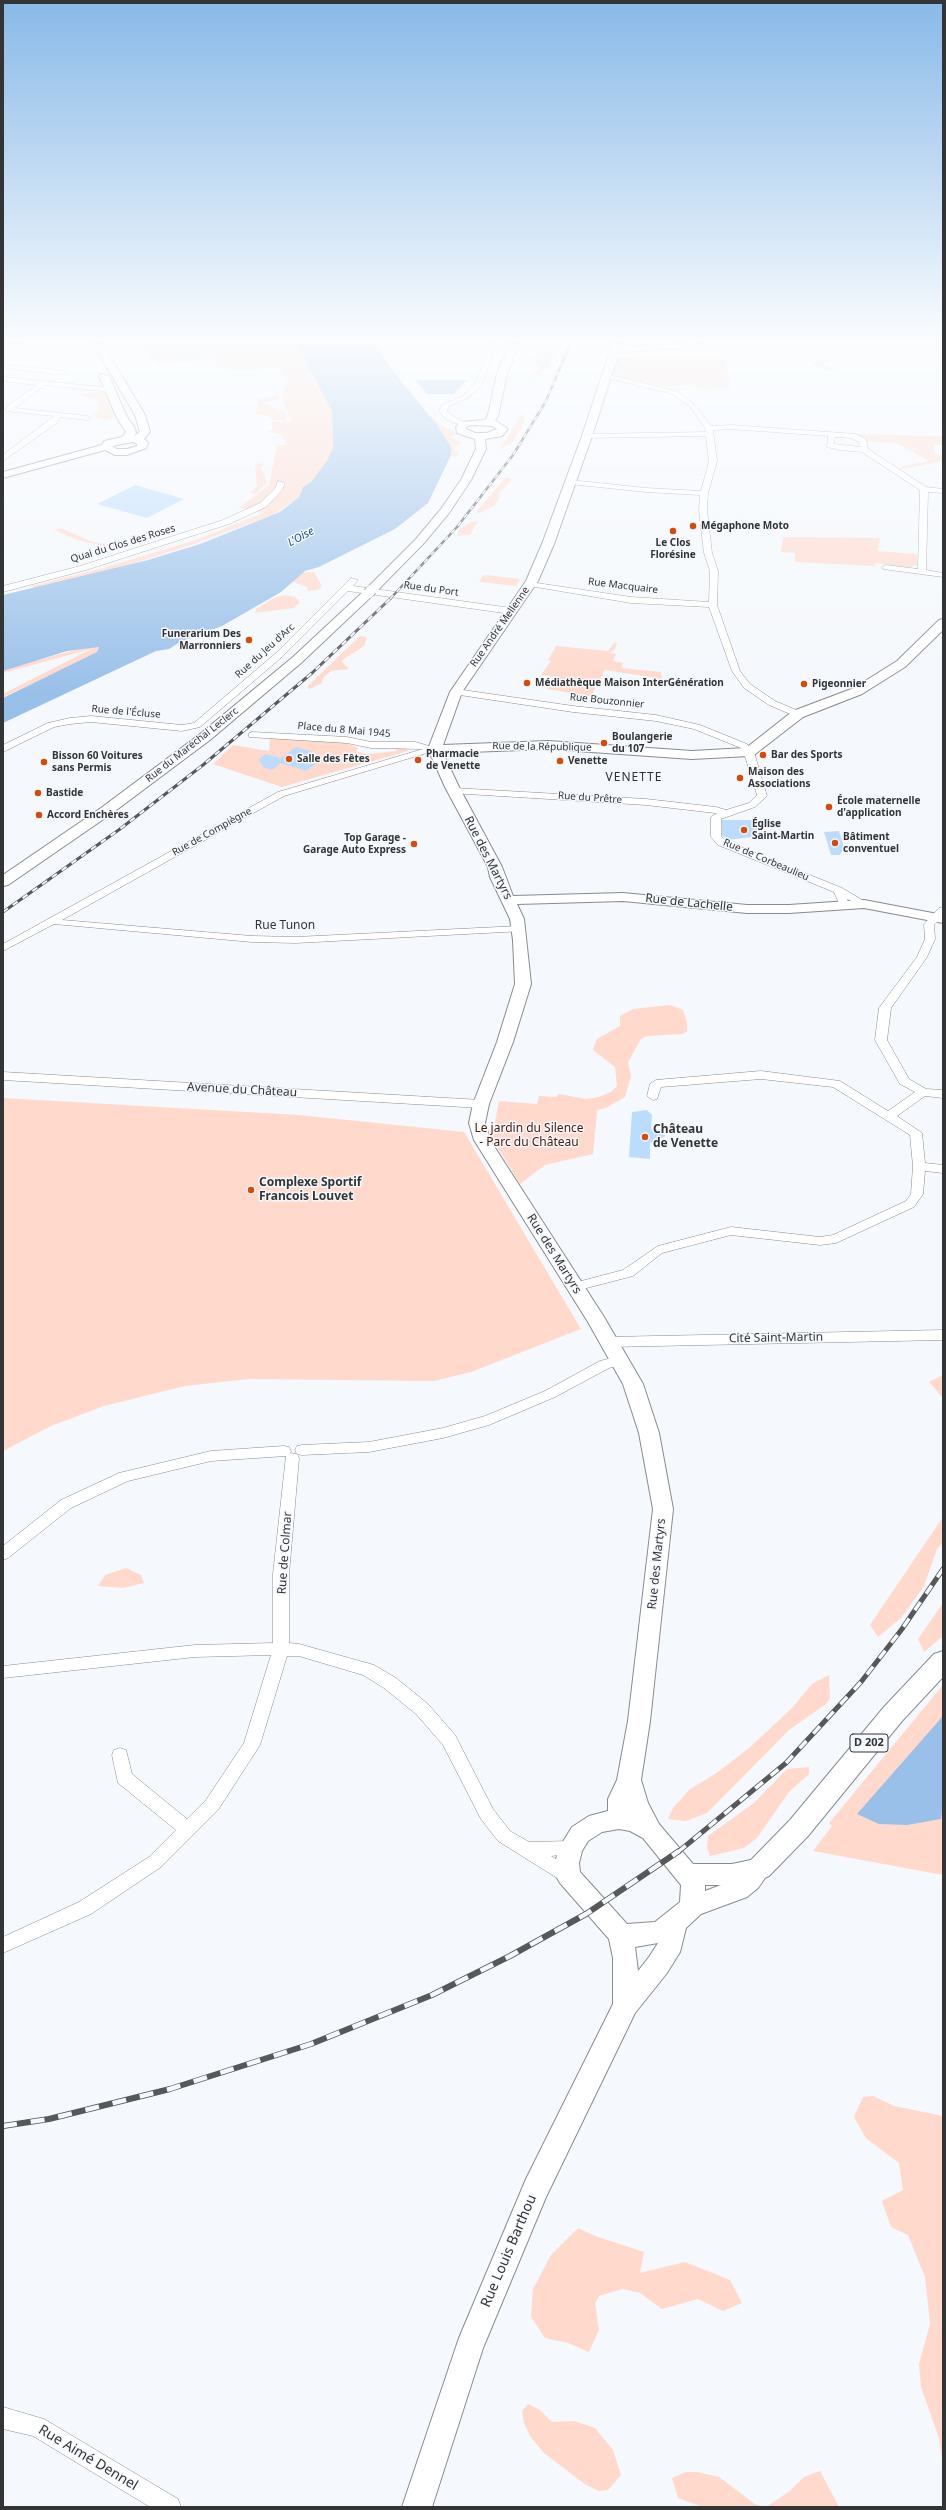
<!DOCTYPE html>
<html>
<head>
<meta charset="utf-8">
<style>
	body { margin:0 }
	#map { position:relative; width:946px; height:2510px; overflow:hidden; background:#f5f8fc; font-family:"Noto Sans",sans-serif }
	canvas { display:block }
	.frame { position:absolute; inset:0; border:4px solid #333436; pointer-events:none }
</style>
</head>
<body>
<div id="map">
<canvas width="946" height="2510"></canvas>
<div class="frame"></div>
</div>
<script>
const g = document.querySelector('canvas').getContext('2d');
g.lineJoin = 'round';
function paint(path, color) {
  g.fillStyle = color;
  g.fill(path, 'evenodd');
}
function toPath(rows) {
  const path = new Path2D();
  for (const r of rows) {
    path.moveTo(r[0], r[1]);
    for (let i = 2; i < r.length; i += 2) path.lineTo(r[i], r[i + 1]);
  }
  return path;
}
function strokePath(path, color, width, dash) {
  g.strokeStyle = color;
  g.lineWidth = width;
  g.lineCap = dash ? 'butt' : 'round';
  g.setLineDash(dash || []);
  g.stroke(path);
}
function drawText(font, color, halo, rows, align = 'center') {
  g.font = font + ' "Noto Sans",sans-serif';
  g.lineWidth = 3;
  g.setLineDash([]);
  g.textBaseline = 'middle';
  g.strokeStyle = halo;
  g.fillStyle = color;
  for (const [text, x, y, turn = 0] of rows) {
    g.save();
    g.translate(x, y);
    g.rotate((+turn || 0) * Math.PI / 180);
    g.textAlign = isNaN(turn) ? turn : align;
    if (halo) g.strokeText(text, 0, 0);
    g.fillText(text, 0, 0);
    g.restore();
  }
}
paint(toPath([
	[144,344,296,344,332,411,333,448,329,461,311,482,303,487,299,497,273,515,188,546,112,570,34,588,31,586,103,568,196,540,263,513,239,508,269,485,277,445,288,445,281,435,268,431,273,429,271,422,291,421,282,397,288,381,281,367,240,370,217,367,215,359,158,364,147,357],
	[542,350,554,351,556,353,549,365,551,368,541,371,543,376,530,377,529,376,539,369,537,364,530,360],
	[618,357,726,359,730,387,663,386,622,378,613,371],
	[827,359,832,361,826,365,834,368,832,371,810,364],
	[89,392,102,392,111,398,115,407,113,418,105,420,91,416,99,411,97,400,82,396,82,394],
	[276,396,279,397,277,400,261,403,284,411,287,416,285,420,272,420,268,416,255,414,259,404,257,400],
	[523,412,524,423,513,442,499,450],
	[427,415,433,417,441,425,457,433,451,438,463,443,455,447,455,451,459,452,456,457,448,455],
	[857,434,943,436,943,445,934,445,935,453,943,456,943,461,901,469,899,467,929,461,896,443,868,441,856,435],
	[265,463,261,468,267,482,256,494,250,493,257,486,255,468,257,464],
	[506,477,511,479,509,483,499,493,499,499,494,506,477,514,476,512],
	[478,521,470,535,457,536,459,529,471,522],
	[61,528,93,542,105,544,104,546,77,540,54,530],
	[783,537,880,538,878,551,917,554,917,565,909,567,875,563,875,566,795,562,795,553,781,552],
	[302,572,314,572,322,586,318,590,308,591,307,587,288,580],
	[486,575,520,579,516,586,479,582,482,576],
	[285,595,295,597,300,602,294,608,255,613,256,609,274,598],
	[360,636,367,637,364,646,341,661,349,669,331,671,323,678,322,683,309,689,307,687],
	[615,642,617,644,614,650,609,653,616,654,613,661,623,663,621,668,661,672,662,679,605,670,591,696,547,689,555,677,541,675,551,661,548,660,556,646,608,651],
	[99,646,98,653,3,697,3,694,91,649,3,673,3,669,87,647],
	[265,737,346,743,358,748,356,752,368,754,397,751,396,749,407,749,408,751,282,787,213,764,233,745,269,751,270,738],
	[670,1005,683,1010,687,1023,687,1031,683,1034,647,1036,641,1039,628,1062,631,1076,625,1097,606,1108,597,1110,593,1154,545,1165,520,1184,492,1138,499,1101,537,1104,539,1096,556,1097,559,1094,586,1099,599,1097,611,1092,617,1086,615,1067,593,1050,597,1039,620,1026,620,1016,633,1009],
	[3,1098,299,1115,464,1132,581,1329,471,1372,434,1381,249,1379,185,1386,104,1406,51,1426,3,1451],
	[943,1375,943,1398,929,1382],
	[943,1517,943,1542,937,1549,924,1586,901,1618,878,1637,870,1625],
	[126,1568,141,1575,144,1583,123,1588,98,1586,105,1575],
	[943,1603,943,1636,924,1652,918,1639],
	[829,1675,830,1698,826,1704,789,1730,707,1813,686,1821,668,1819,673,1808,689,1790,715,1774,748,1749,792,1708,812,1684],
	[943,1685,943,1875,813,1851,832,1826,829,1823],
	[809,1767,809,1774,789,1792,757,1838,744,1848,710,1856,707,1847,708,1836,754,1803,787,1769],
	[873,2096,894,2106,943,2116,943,2466,939,2438,921,2387,919,2364,930,2324,925,2277,908,2235,891,2227,882,2201,903,2190,899,2163,866,2138,854,2117,863,2097],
	[578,2228,595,2236,644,2252,640,2273,685,2262,730,2280,742,2303,723,2311,698,2299,662,2309,640,2293,623,2289,599,2296,595,2303,599,2330,589,2352,568,2343,545,2338,531,2317,533,2289,551,2255],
	[528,2404,540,2410,552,2422,574,2421,595,2428,613,2450,621,2475,608,2490,599,2491,586,2485,544,2453,530,2436,524,2423,522,2411],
	[820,2471,839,2507,766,2507,790,2491,804,2477],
	[686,2472,697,2472,719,2477,755,2504,765,2507,702,2507,678,2498,672,2478]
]), '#ffd9cc');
paint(toPath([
	[296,344,376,344,388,365,437,425,451,447,451,455,428,503,395,529,319,567,305,571,281,592,222,626,180,642,169,649,156,651,3,723,3,698,97,652,99,647,67,651,3,671,3,595,148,560,200,544,280,512,299,497,303,487,311,482,327,461,333,448,332,411],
	[416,380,467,380,454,394,427,394],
	[943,1716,943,1804,941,1819,907,1825,879,1824,857,1814]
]), '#99c0e9');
paint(toPath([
	[135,485,184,499,147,518,97,504],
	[296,747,313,752,308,756,321,760,306,771,281,763,272,770,263,767,259,759,266,754,281,758],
	[722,820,757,820,760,836,727,840,722,835],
	[839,831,844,848,840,855,831,855,824,832],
	[647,1110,652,1115,651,1129,666,1136,650,1143,650,1159,629,1157,632,1112]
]), '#bcdcfe');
const street = toPath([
	[491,344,497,344,481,386,467,398,449,406,447,411,453,416,468,424,464,426,447,420,439,411,442,405,463,396,475,385,491,344],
	[3,364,65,371,68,373,65,375,3,368,3,364],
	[606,374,676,391,694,404,711,426,731,425,856,434,866,439,868,449,926,487,943,489,943,493,928,492,926,570,943,573,943,577,883,569,882,567,886,565,918,569,920,490,862,452,840,450,827,447,828,436,731,429,713,430,717,461,708,493,707,510,712,553,718,571,717,605,740,671,750,684,775,701,801,712,801,716,795,716,769,705,744,688,732,671,709,607,631,603,530,586,526,584,530,582,631,597,709,602,710,571,704,553,699,510,700,495,646,492,570,484,566,482,570,480,646,488,701,491,709,461,706,436,584,438,584,434,587,434,706,432,705,428,690,406,672,394,604,377,604,375,606,374],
	[835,437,851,438,859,442,860,447,834,444,835,437],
	[3,377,112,388,115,390,112,392,45,385,15,408,87,416,91,418,87,420,60,417,58,422,3,461,3,455,54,416,6,411,6,407,37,385,3,381,3,377],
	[278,481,285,483,282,490,266,507,229,524,86,570,3,592,3,586,80,566,223,520,260,503,275,489,278,481],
	[351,578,358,580,353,586,511,608,515,611,511,614,348,591,282,657,200,727,182,731,91,722,70,724,54,727,3,752,3,745,48,723,70,718,91,716,182,725,194,723,276,653,351,578],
	[456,689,573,706,656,715,700,725,747,744,754,752,767,796,755,807,721,819,721,836,726,841,842,888,869,904,864,907,847,899,850,906,845,909,841,908,834,892,718,845,711,837,711,817,717,813,715,813,646,805,451,793,451,789,454,788,646,799,716,807,726,810,749,803,757,795,744,753,741,748,694,729,656,721,573,712,453,694,451,692,456,689],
	[252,732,347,737,371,742,415,742,440,749,284,796,62,920,252,936,296,937,519,926,524,929,523,931,296,943,252,942,54,924,3,951,3,944,278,792,423,749,371,748,347,743,249,737,249,733,252,732],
	[943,907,943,916,934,925,935,939,927,957,891,1008,887,1040,909,1079,926,1089,943,1090,943,1098,925,1096,897,1116,922,1133,925,1163,943,1165,943,1173,925,1171,923,1194,914,1207,836,1243,820,1245,731,1235,662,1253,633,1276,575,1291,570,1290,568,1287,570,1284,623,1270,658,1246,731,1227,820,1237,833,1235,906,1201,911,1194,913,1166,910,1135,833,1087,761,1079,661,1087,657,1099,653,1100,647,1096,650,1084,656,1080,761,1071,840,1081,888,1111,915,1092,900,1084,875,1040,879,1008,917,957,925,939,924,924,939,908,943,907],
	[3,1072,481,1100,487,1104,481,1108,3,1080,3,1072],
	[943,1330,943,1340,608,1347,601,1342,608,1337,943,1330],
	[619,1356,626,1361,624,1364,609,1368,555,1397,489,1425,443,1438,369,1452,302,1455,297,1454,295,1450,297,1446,302,1445,369,1442,443,1428,485,1416,545,1391,600,1361,619,1356],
	[284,1446,289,1447,291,1451,290,1453,297,1454,299,1458,289,1574,289,1643,299,1644,374,1665,396,1678,428,1704,455,1735,493,1809,510,1831,529,1842,571,1841,577,1843,580,1848,577,1853,551,1856,574,1871,577,1876,574,1881,568,1884,562,1881,498,1841,481,1819,443,1745,416,1714,384,1688,363,1675,299,1656,287,1656,260,1745,218,1810,161,1867,91,1914,3,1953,3,1937,79,1902,149,1857,176,1830,118,1783,112,1755,114,1750,120,1748,126,1750,132,1774,187,1819,206,1800,244,1743,271,1655,195,1657,3,1678,3,1666,195,1645,273,1643,273,1574,286,1456,211,1461,128,1481,71,1508,8,1558,3,1560,3,1546,61,1500,119,1473,211,1451,284,1446],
	[3,2407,44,2419,178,2499,181,2507,150,2507,33,2436,3,2429,3,2407]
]);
const secondary = toPath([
	[3,344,23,344,3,350,3,344],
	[93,344,103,344,145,415,150,432,144,439,148,443,146,448,127,455,115,455,105,450,3,478,3,472,102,445,104,441,122,437,126,432,117,418,99,376,101,374,109,376,127,417,135,428,136,433,134,436,140,432,135,415,93,344],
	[133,442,137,444,137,446,127,449,117,449,112,446,133,442],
	[509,344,519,344,507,374,498,416,495,420,508,429,502,436,485,439,486,449,471,480,449,513,424,543,373,595,301,663,210,740,111,814,8,885,3,886,3,875,101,808,200,734,293,657,365,590,416,539,441,509,461,480,476,449,475,439,457,433,456,427,460,422,485,420,488,415,497,374,509,344],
	[475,425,492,426,497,429,487,433,475,433,466,429,467,426,475,425],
	[612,344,622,344,621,346,705,344,700,347,619,352,592,436,554,544,538,581,462,692,443,745,548,741,692,751,746,748,793,711,854,688,897,661,939,620,943,619,943,630,905,667,862,694,803,717,754,755,749,756,692,759,548,749,443,753,459,787,502,867,513,896,623,893,747,905,789,905,864,900,943,915,943,923,864,908,789,913,747,913,623,901,517,904,524,919,531,984,513,1042,489,1104,485,1123,490,1140,604,1317,643,1384,659,1433,673,1509,650,1721,641,1780,648,1803,659,1824,693,1864,732,1864,760,1858,768,1861,772,1868,758,1888,747,1897,701,1914,686,1928,680,1952,667,1973,635,2013,546,2197,483,2348,432,2507,402,2507,459,2338,526,2179,613,2004,613,1958,609,1939,560,1883,556,1876,555,1863,559,1848,572,1827,589,1816,608,1811,608,1799,617,1780,628,1721,653,1509,639,1433,623,1384,588,1322,474,1140,469,1123,473,1104,497,1042,515,984,513,940,510,919,490,877,488,867,445,787,428,749,450,692,526,581,542,544,582,436,612,344],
	[619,1829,630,1831,643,1838,681,1885,680,1902,655,1922,627,1924,580,1872,579,1863,582,1851,588,1841,602,1832,619,1829],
	[705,1885,721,1885,705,1891,705,1885],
	[658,1943,649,1957,638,1971,635,1947,658,1943]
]);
const primary = toPath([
	[943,1651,943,1677,902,1721,808,1836,769,1876,760,1880,751,1876,747,1868,751,1860,790,1820,884,1707,934,1654,943,1651]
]);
strokePath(street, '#898b8e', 1);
strokePath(secondary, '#898b8e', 2);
strokePath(primary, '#898b8e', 2);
paint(street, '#fff');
paint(secondary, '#fff');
paint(primary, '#fff');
const railFar3 = toPath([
	[390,599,457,527,513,455,546,401,570,344]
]);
const railFar2 = toPath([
	[3,912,120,829,203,765,312,673,391,598]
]);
const railFar1 = toPath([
	[678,1852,786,1763,861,1682,902,1629,943,1569]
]);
const rail = toPath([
	[3,2126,49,2119,170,2089,311,2044,432,1995,510,1956,586,1914,679,1851]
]);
strokePath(railFar3, '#56585a', 2.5);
strokePath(railFar2, '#56585a', 3);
strokePath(railFar1, '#56585a', 5);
strokePath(rail, '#56585a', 6);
strokePath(railFar3, '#f5f8fc', 1.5, [5]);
strokePath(railFar2, '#f5f8fc', 2, [6]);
strokePath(railFar1, '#f5f8fc', 3.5, [10]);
strokePath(rail, '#f5f8fc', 4.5, [14]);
const secondaryBridge = toPath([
	[369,593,371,590]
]);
strokePath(secondaryBridge, '#898b8e', 12, []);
strokePath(secondaryBridge, '#fff', 10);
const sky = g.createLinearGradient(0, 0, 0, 695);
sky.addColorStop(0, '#88b9e8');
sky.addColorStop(0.49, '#fafcfe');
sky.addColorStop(1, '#fafcfe00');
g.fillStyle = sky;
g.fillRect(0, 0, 946, 695);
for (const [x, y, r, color] of [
	[693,526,4,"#d24d0a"],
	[673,531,4,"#d24d0a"],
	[249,640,4,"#d24d0a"],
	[527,683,4,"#d24d0a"],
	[804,684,4,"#d24d0a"],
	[604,743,4,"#d24d0a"],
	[763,755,4,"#d24d0a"],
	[289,759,4,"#d24d0a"],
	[418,760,4,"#d24d0a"],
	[560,761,4,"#d24d0a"],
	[44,762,4,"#d24d0a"],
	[740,778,4,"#d24d0a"],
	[38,793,4,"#d24d0a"],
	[829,807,4,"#d24d0a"],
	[39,815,4,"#d24d0a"],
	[744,830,4,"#d24d0a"],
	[835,843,4,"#d24d0a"],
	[414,844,4,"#d24d0a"],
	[645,1137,4,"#d24d0a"],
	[251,1190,4,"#d24d0a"]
]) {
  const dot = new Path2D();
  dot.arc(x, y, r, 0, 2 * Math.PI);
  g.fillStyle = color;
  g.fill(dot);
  strokePath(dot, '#f5f8fc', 1.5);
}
drawText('bold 10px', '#333436', '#f5f8fc', [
	["Mégaphone Moto",701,526],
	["Le Clos",673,543,"center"],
	["Florésine",673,555,"center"],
	["Funerarium Des",241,634,"right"],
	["Marronniers",241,646,"right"],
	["Médiathèque Maison InterGénération",535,683],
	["Pigeonnier",812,684],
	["Boulangerie",612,737],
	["du 107",612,749],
	["Pharmacie",426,754],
	["de Venette",426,766],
	["Bar des Sports",771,755],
	["Bisson 60 Voitures",52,756],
	["sans Permis",52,768],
	["Salle des Fêtes",297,759],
	["Venette",568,761],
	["Maison des",748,772],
	["Associations",748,784],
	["Bastide",46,793],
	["École maternelle",837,801],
	["d'application",837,813],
	["Accord Enchères",47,815],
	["Église",752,824],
	["Saint-Martin",752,836],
	["Bâtiment",843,837],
	["conventuel",843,849],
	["Top Garage -",406,838,"right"],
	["Garage Auto Express",406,850,"right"]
], 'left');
drawText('10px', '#333436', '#f5f8fc', [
	["Quai du Clos des Roses",123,544,-17],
	["Rue Macquaire",623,586,7],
	["Rue du Port",431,589,8],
	["Rue André Mellenne",500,627,-55],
	["Rue du Jeu d'Arc",265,651,-42],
	["Rue Bouzonnier",607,701,6],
	["Rue de l'Écluse",126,712,5],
	["Place du 8 Mai 1945",344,730,5],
	["Rue du Maréchal Leclerc",192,745,-38],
	["Rue de la République",542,747,1],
	["Rue du Prêtre",590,798,4],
	["Rue de Compiègne",212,832,-29],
	["Rue de Corbeaulieu",766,860,23]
]);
drawText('italic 11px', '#194f83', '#f5f8fc', [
	["L'Oise",301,537,-29]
]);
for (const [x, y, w] of [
	[869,1743,38]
]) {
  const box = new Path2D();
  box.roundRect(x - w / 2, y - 9, w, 18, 3);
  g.fillStyle = '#f5f8fc';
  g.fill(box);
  strokePath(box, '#333436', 1);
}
drawText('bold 11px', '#333436', null, [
	["D 202",869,1743]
]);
g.letterSpacing = '1px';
drawText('12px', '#2d3032', '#f5f8fc', [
	["VENETTE",634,778]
]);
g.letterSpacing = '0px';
drawText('12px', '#333436', '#f5f8fc', [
	["Rue des Martyrs",488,858,63],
	["Rue de Lachelle",689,903,6],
	["Rue Tunon",285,926],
	["Avenue du Château",242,1090,3],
	["Rue des Martyrs",554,1254,58],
	["Cité Saint-Martin",776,1338,-1],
	["Rue de Colmar",285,1553,-86],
	["Rue des Martyrs",657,1564,-84]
]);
drawText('12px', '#4a1804', '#f5f8fc', [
	["Le jardin du Silence",529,1129],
	["- Parc du Château",529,1143]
]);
drawText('bold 12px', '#333436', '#f5f8fc', [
	["Château",653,1130],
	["de Venette",653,1144],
	["Complexe Sportif",259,1183],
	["Francois Louvet",259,1197]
], 'left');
drawText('14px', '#333436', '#f5f8fc', [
	["Rue Louis Barthou",509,2251,-67],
	["Rue Aimé Dennel",88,2458,31]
]);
</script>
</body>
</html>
